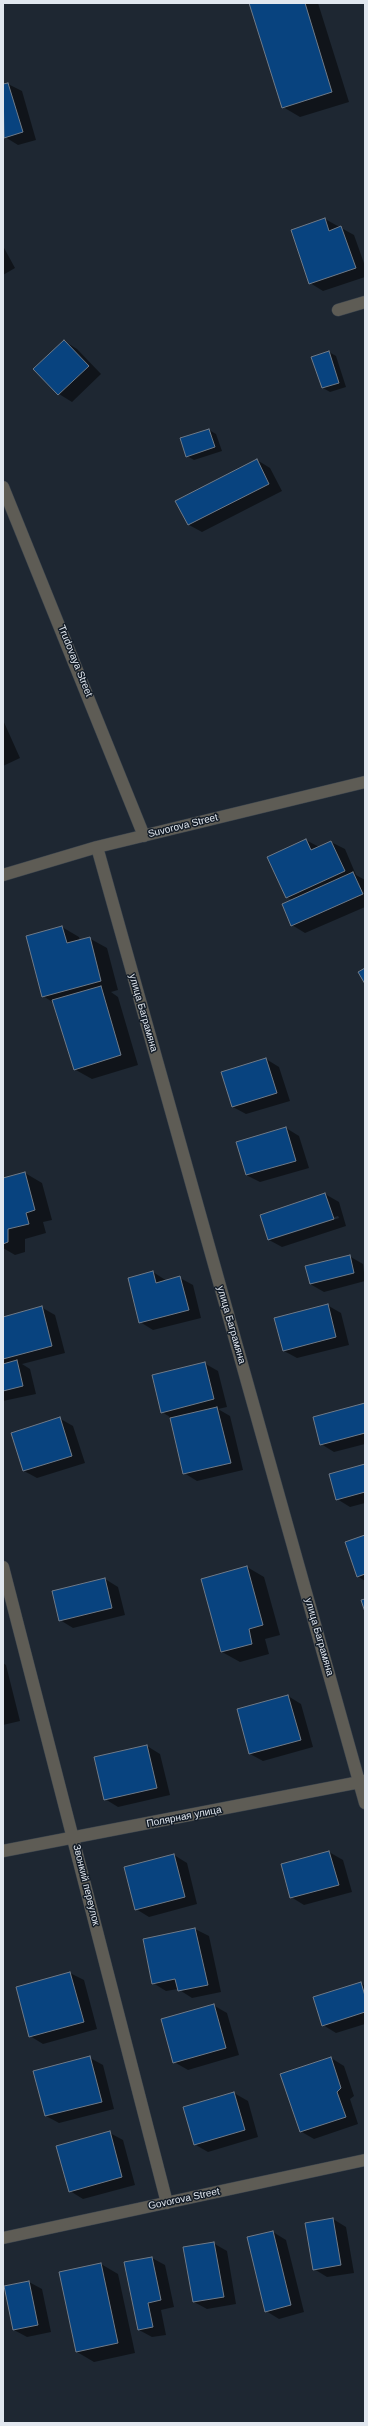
<!DOCTYPE html>
<html>
<head>
<meta charset="utf-8">
<style>
	body { margin:0 }
	#map { position:relative; width:368px; height:2426px; overflow:hidden; background:#1e2732; font-family:Arial,sans-serif }
	canvas { display:block }
	.frame { position:absolute; inset:0; border:4px solid #e1e7ef; pointer-events:none }
</style>
</head>
<body>
<div id="map">
<canvas width="368" height="2426"></canvas>
<div class="frame"></div>
</div>
<script>
const g = document.querySelector('canvas').getContext('2d');
g.lineJoin = 'round';
function paint(path, color) {
  g.fillStyle = color;
  g.fill(path, 'evenodd');
}
function toPath(rows) {
  const path = new Path2D();
  for (const r of rows) {
    path.moveTo(r[0], r[1]);
    for (let i = 2; i < r.length; i += 2) path.lineTo(r[i], r[i + 1]);
  }
  return path;
}
function strokePath(path, color, width, dash) {
  g.strokeStyle = color;
  g.lineWidth = width;
  g.lineCap = dash ? 'butt' : 'round';
  g.setLineDash(dash || []);
  g.stroke(path);
}
function drawText(font, color, halo, rows, align = 'center') {
  g.font = font + ' Arial,sans-serif';
  g.lineWidth = 3;
  g.setLineDash([]);
  g.textBaseline = 'middle';
  g.strokeStyle = halo;
  g.fillStyle = color;
  for (const [text, x, y, turn = 0] of rows) {
    g.save();
    g.translate(x, y);
    g.rotate((+turn || 0) * Math.PI / 180);
    g.textAlign = isNaN(turn) ? turn : align;
    if (halo) g.strokeText(text, 0, 0);
    g.fillText(text, 0, 0);
    g.restore();
  }
}
paint(toPath([
	[250,3,318,3,349,102,300,117,283,107],
	[8,84,22,91,36,140,18,145,5,137,3,85],
	[325,219,354,235,365,266,365,277,323,291,310,283],
	[3,246,15,268,3,275],
	[64,341,77,349,101,374,72,402,59,394,35,369],
	[329,352,336,356,346,387,330,392,323,388],
	[209,430,216,434,222,451,194,460,187,456],
	[257,460,270,468,282,491,202,532,189,525],
	[3,720,20,758,3,766],
	[306,840,319,847,331,842,345,849,356,875,365,880,365,907,305,933,292,925,292,900,287,897],
	[62,927,79,937,80,941,89,938,107,948,118,990,111,992,118,997,138,1065,92,1079,74,1069,54,1003,43,996],
	[266,1059,279,1067,290,1101,246,1114,233,1107],
	[286,1128,299,1136,309,1168,260,1182,246,1175],
	[25,1173,42,1183,52,1220,43,1222,46,1233,25,1239,25,1252,15,1255,3,1248,3,1180],
	[325,1194,339,1202,346,1226,282,1247,269,1240],
	[338,1216,339,1218,277,1238,277,1236],
	[349,1256,363,1264,365,1281,324,1292,310,1284],
	[153,1272,167,1281,180,1278,193,1285,201,1318,153,1330,140,1322],
	[327,1305,341,1313,349,1345,297,1358,284,1351],
	[41,1307,55,1315,65,1353,22,1364,30,1369,36,1394,3,1401,3,1318],
	[204,1363,218,1371,227,1407,218,1409,230,1416,243,1470,197,1481,184,1473,173,1419,162,1412],
	[365,1404,365,1444,334,1452,321,1444],
	[59,1418,73,1426,85,1463,37,1478,24,1471],
	[365,1465,365,1503,350,1507,337,1499],
	[365,1536,365,1581,357,1576],
	[247,1567,264,1577,280,1635,265,1639,269,1654,240,1662,222,1652,202,1579],
	[105,1579,118,1587,125,1615,73,1628,60,1620],
	[3,1663,6,1665,20,1721,3,1725],
	[288,1696,301,1704,313,1747,263,1761,250,1754],
	[147,1746,160,1754,170,1795,118,1807,105,1799],
	[329,1852,343,1860,352,1892,304,1905,291,1897],
	[174,1855,187,1863,197,1904,149,1917,136,1909],
	[195,1929,209,1936,221,1992,192,1998,178,1989,166,1991,153,1983,144,1940],
	[70,1973,84,1980,97,2029,43,2044,30,2036,17,1987],
	[361,1983,365,1986,365,2024,336,2033,323,2025],
	[213,2005,227,2013,239,2055,188,2070,174,2062],
	[90,2058,103,2065,114,2109,59,2123,46,2116],
	[331,2058,344,2066,354,2096,350,2099,358,2124,314,2139,300,2131],
	[234,2093,248,2101,258,2137,208,2152,194,2144],
	[110,2133,123,2140,135,2185,83,2199,70,2191],
	[333,2219,346,2227,354,2273,327,2277,314,2269],
	[273,2232,286,2240,304,2312,279,2319,266,2311],
	[213,2243,227,2251,236,2304,207,2309,194,2302],
	[152,2258,165,2265,174,2307,161,2310,166,2335,152,2337,139,2330,126,2263],
	[101,2264,118,2274,135,2353,94,2362,77,2352],
	[29,2282,42,2289,51,2332,27,2337,14,2330]
]), '#0007');
const building = toPath([
	[249,3,305,3,332,92,282,108,249,3],
	[8,83,23,132,4,138,3,84,8,83],
	[325,218,329,231,341,226,356,268,309,284,291,230,325,218],
	[64,340,89,366,58,395,33,369,64,340],
	[329,351,339,383,322,388,311,357,329,351],
	[209,429,215,447,186,457,180,438,209,429],
	[257,459,269,484,188,525,175,501,257,459],
	[306,839,311,850,331,841,345,871,286,898,267,857,306,839],
	[353,872,363,894,291,926,282,904,353,872],
	[62,926,67,943,90,937,101,981,42,997,26,936,62,926],
	[365,968,365,984,358,972,365,968],
	[101,986,121,1055,74,1070,52,1000,101,986],
	[266,1058,277,1093,232,1107,221,1072,266,1058],
	[286,1127,296,1161,246,1175,236,1142,286,1127],
	[25,1172,35,1210,26,1213,29,1224,8,1229,8,1242,3,1244,3,1178,25,1172],
	[325,1193,334,1219,268,1240,260,1215,325,1193],
	[350,1255,354,1273,310,1284,305,1266,350,1255],
	[153,1271,156,1283,180,1276,189,1310,139,1323,128,1278,153,1271],
	[328,1304,336,1337,283,1351,274,1318,328,1304],
	[42,1306,52,1346,3,1359,3,1317,42,1306],
	[17,1360,23,1386,3,1391,3,1364,17,1360],
	[205,1362,214,1399,161,1413,152,1375,205,1362],
	[365,1403,365,1433,320,1445,313,1417,365,1403],
	[217,1407,231,1463,183,1474,170,1418,217,1407],
	[60,1417,72,1456,23,1471,11,1433,60,1417],
	[365,1464,365,1492,336,1500,329,1474,365,1464],
	[365,1535,365,1574,357,1577,345,1542,365,1535],
	[247,1566,263,1625,249,1629,252,1644,221,1652,201,1579,247,1566],
	[105,1578,112,1608,59,1621,52,1591,105,1578],
	[365,1599,365,1612,361,1600,365,1599],
	[288,1695,301,1740,249,1754,237,1709,288,1695],
	[147,1745,157,1788,104,1800,94,1757,147,1745],
	[329,1851,339,1885,290,1898,281,1864,329,1851],
	[174,1854,185,1897,135,1910,124,1867,174,1854],
	[195,1928,208,1985,178,1991,175,1979,152,1984,143,1939,195,1928],
	[70,1972,84,2022,29,2037,16,1987,70,1972],
	[361,1982,365,1996,365,2012,322,2026,313,1997,361,1982],
	[214,2004,226,2048,173,2063,161,2019,214,2004],
	[90,2056,102,2102,45,2116,33,2071,90,2056],
	[331,2057,341,2088,337,2092,346,2117,300,2132,280,2074,331,2057],
	[234,2092,245,2130,194,2145,183,2107,234,2092],
	[110,2131,122,2177,69,2192,56,2146,110,2131],
	[333,2218,341,2265,313,2270,305,2223,333,2218],
	[273,2231,291,2305,265,2312,247,2237,273,2231],
	[214,2242,224,2297,193,2302,183,2247,214,2242],
	[152,2257,161,2300,148,2303,153,2327,138,2330,124,2262,152,2257],
	[101,2263,118,2343,76,2352,59,2272,101,2263],
	[29,2281,38,2325,13,2330,4,2286,29,2281]
]);
paint(building, '#08437f');
strokePath(building, '#6f7a88', 1);
const minor = toPath([
	[338,310,365,302],
	[3,487,144,836],
	[97,847,365,1803],
	[3,875,97,847,365,782],
	[3,1567,167,2203],
	[3,1851,365,1781],
	[3,2238,365,2160]
]);
strokePath(minor, '#39424c', 13);
strokePath(minor, '#5e5c55', 12);
drawText('10px', '#e1e7ef', '#141d28', [
	["Trudovaya Street",75,661,68],
	["Suvorova Street",183,826,-14],
	["улица Баграмяна",143,1013,74],
	["улица Баграмяна",231,1325,74],
	["улица Баграмяна",319,1637,74],
	["Полярная улица",184,1817,-11],
	["Звонкий переулок",86,1885,76],
	["Govorova Street",184,2199,-12]
]);
</script>
</body>
</html>
